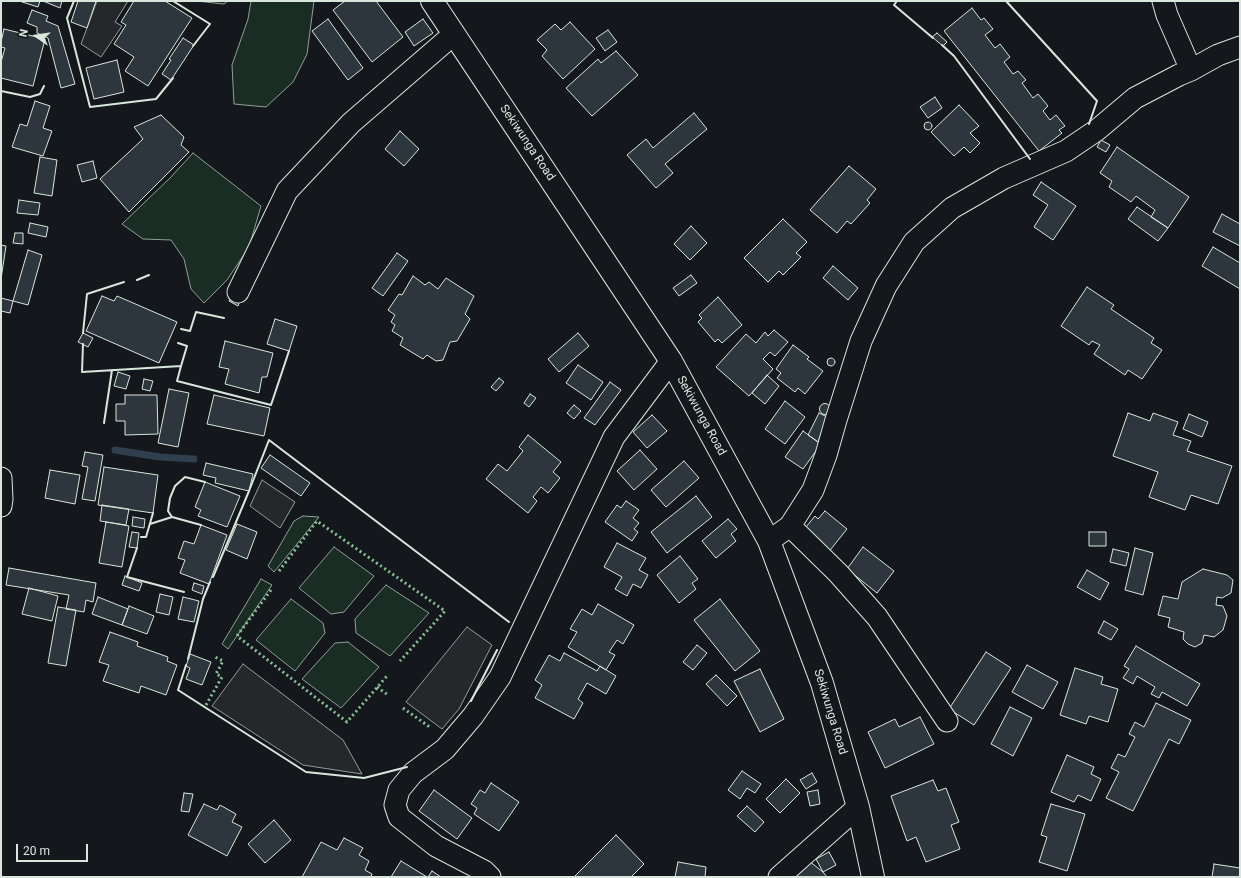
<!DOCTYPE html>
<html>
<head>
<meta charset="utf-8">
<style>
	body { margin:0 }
	#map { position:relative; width:1241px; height:878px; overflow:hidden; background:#14181c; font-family:Roboto,sans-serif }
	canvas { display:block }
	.frame { position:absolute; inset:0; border:2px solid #d8e6dc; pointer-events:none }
	.north { position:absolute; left:16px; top:16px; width:40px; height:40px; -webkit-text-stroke:3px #14181c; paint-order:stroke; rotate:283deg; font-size:11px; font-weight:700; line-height:16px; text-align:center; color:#d8e6dc }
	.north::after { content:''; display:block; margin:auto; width:14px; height:18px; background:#d8e6dc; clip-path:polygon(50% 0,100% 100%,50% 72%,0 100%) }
	.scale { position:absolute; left:16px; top:844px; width:72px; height:18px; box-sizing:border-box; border:2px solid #d8e6dc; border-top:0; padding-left:5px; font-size:12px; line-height:14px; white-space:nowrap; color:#d8e6dc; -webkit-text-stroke:3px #14181c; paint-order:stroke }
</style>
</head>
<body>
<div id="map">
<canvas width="1241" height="878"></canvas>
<div class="frame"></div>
<div class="north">N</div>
<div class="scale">20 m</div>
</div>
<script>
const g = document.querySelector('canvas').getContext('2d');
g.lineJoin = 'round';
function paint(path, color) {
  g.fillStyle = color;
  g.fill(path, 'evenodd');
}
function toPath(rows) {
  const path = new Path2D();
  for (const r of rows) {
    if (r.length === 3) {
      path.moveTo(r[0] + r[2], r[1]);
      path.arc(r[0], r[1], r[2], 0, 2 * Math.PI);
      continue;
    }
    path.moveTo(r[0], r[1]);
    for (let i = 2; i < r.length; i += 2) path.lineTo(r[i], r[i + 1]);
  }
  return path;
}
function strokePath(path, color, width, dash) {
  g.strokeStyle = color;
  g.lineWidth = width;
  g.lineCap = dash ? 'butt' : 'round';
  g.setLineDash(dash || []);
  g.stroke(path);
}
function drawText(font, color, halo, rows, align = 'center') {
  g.font = font + ' Roboto,sans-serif';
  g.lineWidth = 3;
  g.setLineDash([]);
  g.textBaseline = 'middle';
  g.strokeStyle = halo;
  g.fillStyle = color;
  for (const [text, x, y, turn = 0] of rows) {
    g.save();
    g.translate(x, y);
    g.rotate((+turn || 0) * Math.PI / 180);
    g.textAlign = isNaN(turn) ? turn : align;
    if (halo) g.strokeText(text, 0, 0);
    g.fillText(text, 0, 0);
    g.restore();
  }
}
const green = toPath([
	[196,1,228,1,224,4,196,1],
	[251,1,314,1,307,54,293,82,266,107,234,104,232,65,248,19,251,1],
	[193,153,261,206,249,247,227,280,204,303,191,289,184,259,171,240,143,239,122,224,170,178,193,153],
	[303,516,319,517,274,572,268,566,294,521,303,516],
	[334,547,374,576,344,612,331,614,299,588,334,547],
	[261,579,272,585,228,649,222,644,261,579],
	[386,585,429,613,390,656,356,633,355,619,386,585],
	[291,599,323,623,325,633,295,671,256,640,291,599],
	[348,642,379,667,341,708,302,679,335,643,348,642]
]);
paint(green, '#1a2d24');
strokePath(green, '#939e99', 1);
const parking = toPath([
	[97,1,128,1,115,22,122,26,101,57,81,44,97,1],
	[262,480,295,502,280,528,250,506,262,480],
	[467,627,492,645,459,709,442,729,406,702,467,627],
	[243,664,343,740,362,774,303,765,212,706,243,664]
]);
paint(parking, '#24282b');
strokePath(parking, '#939e99', 1);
strokePath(toPath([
	[115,450,160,457,194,459]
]), '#2f3f4d', 7);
const building = toPath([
	[19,1,40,1,38,7,19,1],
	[43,1,62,1,60,8,43,1],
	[78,1,96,1,87,28,71,22,78,1],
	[134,1,165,1,192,18,148,86,125,71,134,57,114,44,126,25,121,22,134,1],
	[345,1,376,1,403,37,372,62,333,10,345,1],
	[972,8,981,20,984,18,993,29,985,35,995,48,1000,44,1010,57,1004,62,1013,74,1018,71,1026,80,1022,83,1033,98,1038,94,1048,106,1043,111,1050,120,1056,115,1065,126,1059,130,1062,133,1039,151,944,31,972,8],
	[32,10,48,16,46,21,58,26,75,84,61,88,48,38,37,33,37,27,27,23,32,10],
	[328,19,363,68,348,80,312,31,328,19],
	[423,19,433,33,414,46,405,32,423,19],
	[570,22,595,49,563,79,542,56,547,50,537,40,555,24,561,30,570,22],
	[4,29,45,39,33,86,1,78,1,62,5,48,1,47,1,42,4,29],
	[608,30,617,42,605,51,596,38,608,30],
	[937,33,947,42,943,46,932,37,937,33],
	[183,38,194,45,171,80,162,74,171,60,169,59,183,38],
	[616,51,638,75,592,116,566,88,598,59,601,63,616,51],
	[117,60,124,92,94,99,86,68,117,60],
	[935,97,942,108,928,118,920,107,935,97],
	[35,101,50,106,43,128,52,131,43,156,12,147,20,124,27,126,35,101],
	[959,105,979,126,970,133,980,143,970,153,964,147,954,156,931,132,959,105],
	[694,113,707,129,665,164,673,173,656,188,627,155,646,139,653,148,694,113],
	[161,115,184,137,181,145,189,152,129,212,100,179,143,139,134,127,161,115],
	[928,126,4],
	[400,131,419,149,404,166,385,149,400,131],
	[1101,140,1110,145,1106,152,1097,147,1101,140],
	[1117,147,1189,197,1168,228,1151,217,1155,210,1136,196,1131,202,1109,187,1112,181,1100,173,1117,147],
	[40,157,57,160,52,196,34,193,40,157],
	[93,161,97,178,82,182,77,165,93,161],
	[849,166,876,189,867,200,870,203,851,224,847,221,837,233,810,210,849,166],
	[1041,182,1076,206,1053,240,1034,227,1048,205,1033,195,1041,182],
	[19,200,40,203,38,215,17,213,19,200],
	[1137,207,1168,228,1158,241,1128,219,1137,207],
	[1222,214,1240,224,1240,246,1213,232,1222,214],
	[783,219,807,242,796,253,801,257,783,275,779,271,768,282,744,258,783,219],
	[30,223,48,227,46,237,28,233,30,223],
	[691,226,707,243,690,260,674,244,691,226],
	[15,233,23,233,23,244,13,243,15,233],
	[1,245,6,246,1,279,1,245],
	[1213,247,1240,263,1240,289,1202,266,1213,247],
	[28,250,42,255,28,305,13,301,28,250],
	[397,253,408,261,383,296,372,288,397,253],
	[833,266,858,288,848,300,823,278,833,266],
	[691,275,697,283,679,296,673,288,691,275],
	[413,276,425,285,429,282,438,289,446,278,474,296,465,314,470,319,457,341,450,342,443,360,436,361,427,355,423,359,400,345,403,338,392,331,395,325,391,322,395,315,388,310,399,294,402,295,413,276],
	[1087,287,1114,305,1111,309,1154,338,1151,343,1162,350,1142,379,1128,370,1125,375,1094,354,1100,345,1092,341,1089,345,1061,326,1087,287],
	[234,291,242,295,238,306,229,301,234,291],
	[102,296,114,301,117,296,177,322,159,363,86,331,102,296],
	[718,297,742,325,722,343,718,339,715,342,698,322,702,318,699,315,718,297],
	[1,298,13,301,10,313,1,311,1,298],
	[275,319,297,326,289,351,267,344,275,319],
	[774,330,788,342,775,356,770,352,763,359,773,369,749,396,716,367,746,334,756,343,765,332,768,336,774,330],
	[83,333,93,338,88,347,78,342,83,333],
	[578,333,589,346,559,372,548,359,578,333],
	[225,341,273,353,267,377,262,377,259,393,225,384,229,369,219,367,225,341],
	[793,345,809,357,807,359,823,371,805,394,798,388,795,392,777,378,781,373,776,369,793,345],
	[831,362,4],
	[578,365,603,382,591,400,566,383,578,365],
	[118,372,130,376,126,389,114,386,118,372],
	[767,375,779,386,765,404,752,393,767,375],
	[499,378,504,382,496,391,491,387,499,378],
	[144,379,153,381,150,391,142,389,144,379],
	[610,382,621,390,595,425,584,418,610,382],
	[169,389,189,393,178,447,158,443,169,389],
	[530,394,536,398,529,407,524,403,530,394],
	[125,395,157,395,158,434,125,435,125,421,116,421,116,404,125,404,125,395],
	[214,395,270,408,264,436,207,424,214,395],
	[785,401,805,417,785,444,765,429,785,401],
	[825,409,5.5],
	[574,405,581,411,574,419,567,413,574,405],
	[819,413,827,417,818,442,808,435,819,413],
	[1128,413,1150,421,1153,413,1178,422,1173,435,1191,441,1187,451,1232,466,1218,504,1191,495,1185,510,1149,497,1158,472,1113,456,1128,413],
	[1189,414,1208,422,1202,437,1183,429,1189,414],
	[652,415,667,431,647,448,633,432,652,415],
	[803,431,821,444,803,469,785,457,803,431],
	[528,435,561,462,553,472,560,478,548,493,541,487,533,497,537,501,528,513,486,479,498,464,507,471,523,451,519,447,528,435],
	[640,450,657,469,634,490,617,471,640,450],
	[85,452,103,455,95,501,82,499,88,467,82,466,85,452],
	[270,455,310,483,301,496,261,468,270,455],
	[684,461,699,478,666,507,651,490,684,461],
	[206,463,253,474,249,491,215,483,216,478,203,475,206,463],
	[104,467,158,475,153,513,98,505,104,467],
	[50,470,80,475,75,504,45,498,50,470],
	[205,482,240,496,227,527,198,516,201,510,195,507,205,482],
	[696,496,712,517,667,553,651,532,696,496],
	[626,501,639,510,633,518,639,523,634,529,638,532,632,541,605,522,617,505,621,508,626,501],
	[102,505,129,509,126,525,100,521,102,505],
	[825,511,847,529,827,554,801,533,815,516,818,519,825,511],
	[133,517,145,519,144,528,132,526,133,517],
	[728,519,737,529,731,534,736,541,716,558,702,541,728,519],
	[106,522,129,526,122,567,99,563,106,522],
	[237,524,257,532,247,559,226,550,237,524],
	[201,525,227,535,209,584,180,573,185,560,178,558,184,541,194,544,201,525],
	[132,532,139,533,137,548,129,547,132,532],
	[1089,532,1106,532,1106,546,1089,546,1089,532],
	[617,543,646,558,639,570,648,575,641,588,633,584,627,596,615,589,622,577,604,567,617,543],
	[863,547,894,571,877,593,847,569,863,547],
	[1135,548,1153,553,1143,595,1125,590,1135,548],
	[1113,549,1129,553,1126,566,1110,562,1113,549],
	[680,556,698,579,692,583,696,589,679,603,657,575,680,556],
	[9,568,96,583,93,602,86,600,84,612,66,609,69,595,6,585,9,568],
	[1203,569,1227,575,1233,580,1231,593,1222,598,1217,597,1216,605,1223,606,1227,616,1223,630,1214,637,1204,635,1202,643,1195,647,1188,644,1183,639,1184,632,1168,627,1170,618,1158,615,1163,596,1178,599,1182,582,1203,569],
	[1087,570,1109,583,1100,600,1077,587,1087,570],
	[125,576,142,583,139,591,122,585,125,576],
	[194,583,204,586,202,594,192,590,194,583],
	[29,588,58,596,52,621,22,614,29,588],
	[160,594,173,597,169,615,156,612,160,594],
	[98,597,128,609,122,625,92,614,98,597],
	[183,597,199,601,194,622,178,619,183,597],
	[720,599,760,651,735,671,694,620,720,599],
	[598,604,634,625,623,644,617,640,609,652,615,655,606,670,568,647,577,632,570,629,582,609,592,615,598,604],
	[129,606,154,616,147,634,122,625,129,606],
	[58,607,76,610,66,666,48,663,58,607],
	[1104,621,1118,629,1111,640,1098,633,1104,621],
	[110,632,138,642,137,646,168,657,167,661,177,665,166,695,141,686,139,693,103,681,109,665,99,662,110,632],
	[697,645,707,653,693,670,683,662,697,645],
	[1136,646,1200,684,1187,706,1162,692,1159,698,1151,694,1155,687,1137,676,1133,684,1123,678,1129,669,1124,666,1136,646],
	[986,652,1011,668,974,725,949,709,986,652],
	[564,653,597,671,600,666,616,676,606,694,587,683,578,699,583,703,574,719,535,698,542,685,535,680,549,655,560,661,564,653],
	[190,654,211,662,202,685,186,679,190,668,186,666,190,654],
	[1027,665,1058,682,1043,709,1012,692,1027,665],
	[1075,668,1103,677,1101,684,1118,689,1108,722,1089,716,1086,724,1060,715,1075,668],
	[760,669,784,719,760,732,734,681,760,669],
	[716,675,737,696,727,706,706,684,716,675],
	[1156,703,1191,720,1179,744,1169,739,1133,811,1106,798,1119,772,1111,768,1118,754,1125,757,1135,737,1129,734,1135,722,1144,727,1156,703],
	[1010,707,1032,718,1013,756,991,744,1010,707],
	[920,717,934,744,885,768,868,732,895,719,899,727,920,717],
	[1067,755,1094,767,1091,774,1101,779,1091,801,1078,795,1074,802,1051,792,1067,755],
	[742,771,761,784,755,793,747,788,740,799,728,790,742,771],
	[812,773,817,782,806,789,800,780,812,773],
	[786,779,800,793,780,813,766,799,786,779],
	[933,780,938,791,946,788,959,822,951,825,960,849,926,862,916,837,907,841,891,796,933,780],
	[491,783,519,802,499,831,474,814,477,808,471,804,480,790,485,793,491,783],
	[434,790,472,818,457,839,419,811,434,790],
	[818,790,820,804,810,806,807,792,818,790],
	[184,793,193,794,189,812,181,811,184,793],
	[204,804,217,810,220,805,236,814,232,822,242,827,227,856,188,835,204,804],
	[1051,804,1085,814,1067,871,1039,862,1047,837,1041,835,1051,804],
	[747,806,764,822,755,832,737,816,747,806],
	[274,820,291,840,265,863,248,844,274,820],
	[616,835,644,864,631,877,574,877,616,835],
	[344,838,363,848,359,855,369,861,365,870,372,874,371,877,302,877,321,842,337,850,344,838],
	[829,852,836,865,823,872,816,859,829,852],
	[401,861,427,877,391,877,401,861],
	[809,861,823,872,827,877,795,877,809,861],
	[678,862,706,867,705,877,675,877,678,862],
	[1214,864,1240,868,1240,877,1212,877,1214,864],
	[432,871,441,877,428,877,432,871]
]);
paint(building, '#2c363c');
strokePath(building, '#d8e6dc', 1);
const minor = toPath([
	[1163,1,1167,15,1191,70],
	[238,292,287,191,351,123,454,34],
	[1,478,2,499,1,506],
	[790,526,838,573,877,617,947,721],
	[769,541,790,526,813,490,826,455,836,420,861,341,886,286,914,242,952,208,1004,178,1066,151,1097,130,1135,98,1179,75,1191,70,1218,55,1240,47],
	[490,877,484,871,436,846,399,817,395,805,399,790,413,773,445,749,473,716,500,677,614,437,671,361],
	[779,877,858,807]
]);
const secondary = toPath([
	[432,1,671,361,769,541,822,683,858,807,873,877]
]);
strokePath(minor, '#d8e6dc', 23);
strokePath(secondary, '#d8e6dc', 24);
strokePath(minor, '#14181c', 21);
strokePath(secondary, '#14181c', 22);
strokePath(toPath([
	[279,571,317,521,445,611,400,661],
	[271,590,237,636,347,722,387,676],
	[377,687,388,695],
	[206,705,222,677,216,674,223,661,215,657],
	[403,708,431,728]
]), '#8ac095', 3, [2, 3]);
strokePath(toPath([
	[74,1,67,18,90,107,156,99,173,78],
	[173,1,210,24,193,46],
	[897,1,894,5,933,38],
	[1006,1,1097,101,1089,124],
	[942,45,954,56,1030,159],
	[1,91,30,97,40,94,44,86],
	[137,280,149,275],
	[181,329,190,331,196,312,224,318],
	[83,333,87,294,124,282],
	[83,344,82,372,181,366,187,346,178,343],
	[181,366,177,381,271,405,289,351],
	[104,423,112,370],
	[150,524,172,517],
	[201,525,172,517,168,511,170,498,175,486,185,477,205,482],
	[141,537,146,537,153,513],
	[137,548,127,577,184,592],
	[213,577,249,491,269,440,509,622],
	[188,659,203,599,210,582],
	[186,665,178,690,306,772,364,778,407,767],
	[471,701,497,650]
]), '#d8e6dc', 2);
drawText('12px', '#d8e6dc', '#14181c', [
	["Sekiwunga Road",527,143,56],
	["Sekiwunga Road",701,416,61],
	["Sekiwunga Road",830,712,73]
]);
</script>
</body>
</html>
